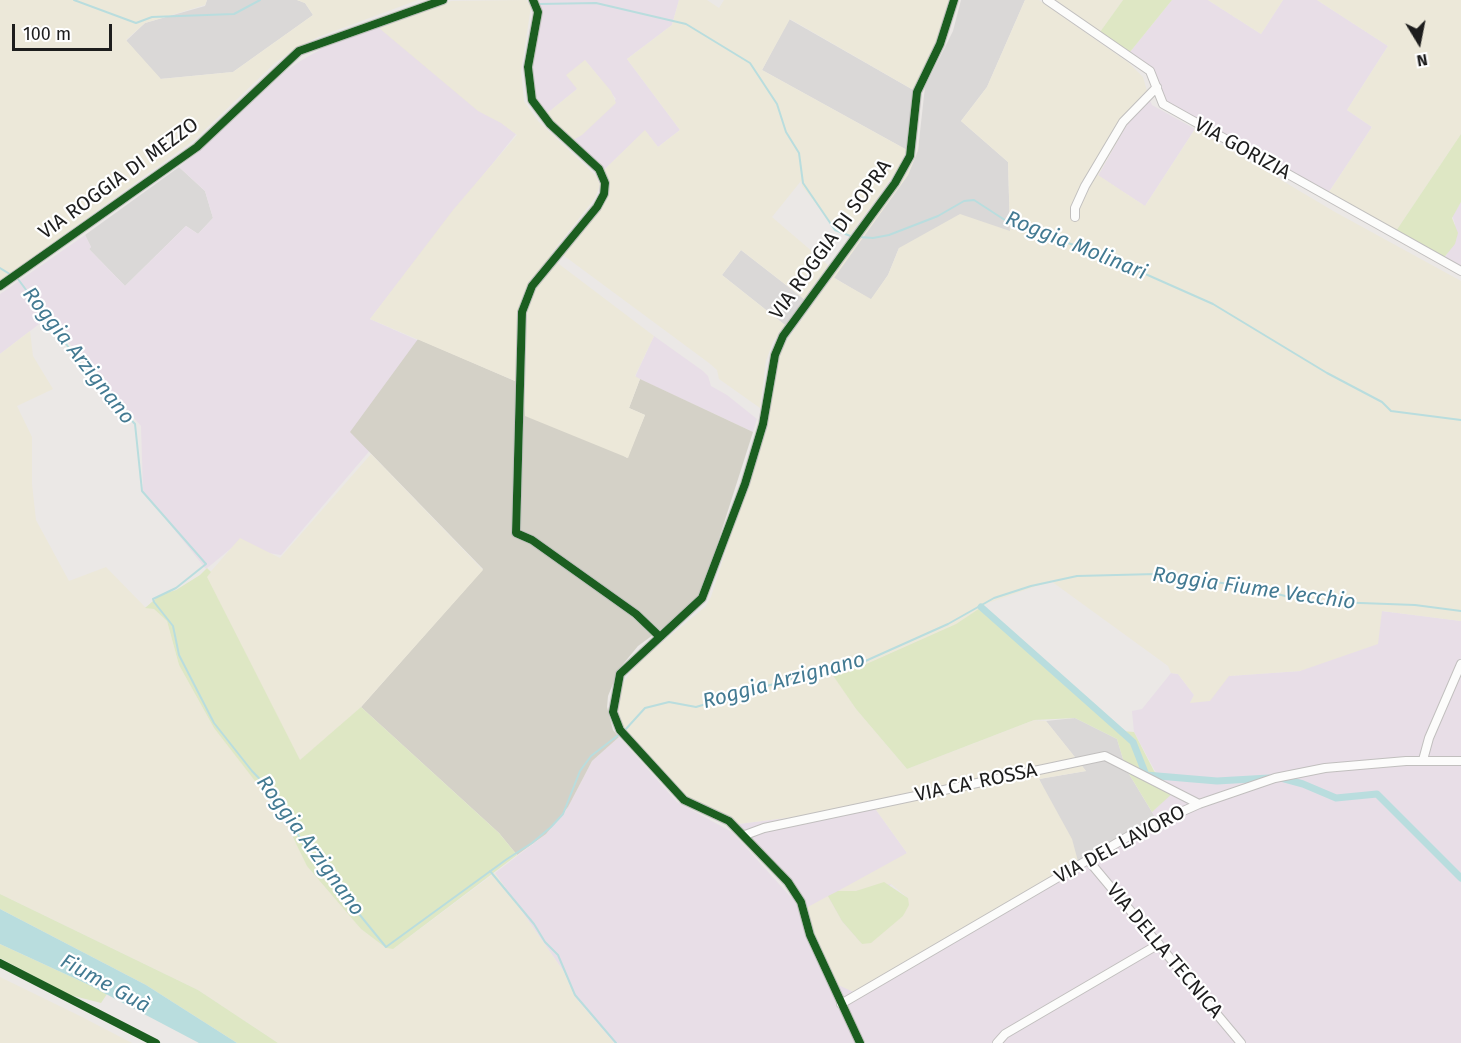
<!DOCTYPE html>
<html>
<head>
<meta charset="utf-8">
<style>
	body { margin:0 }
	#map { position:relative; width:1461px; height:1043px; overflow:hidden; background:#ebe8e6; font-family:"Fira Sans",sans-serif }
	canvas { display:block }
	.north { position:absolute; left:1389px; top:12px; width:60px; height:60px; -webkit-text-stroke:4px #fff; paint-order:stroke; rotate:170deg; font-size:16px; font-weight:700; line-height:24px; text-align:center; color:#1d1d1d }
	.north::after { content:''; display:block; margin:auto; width:21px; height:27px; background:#1d1d1d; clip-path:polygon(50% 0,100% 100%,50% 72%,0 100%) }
	.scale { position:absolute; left:12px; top:24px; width:100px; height:27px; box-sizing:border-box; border:3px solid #1d1d1d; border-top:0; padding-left:8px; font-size:18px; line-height:21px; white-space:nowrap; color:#1d1d1d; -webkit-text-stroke:4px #fff; paint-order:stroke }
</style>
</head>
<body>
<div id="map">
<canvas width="1461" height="1043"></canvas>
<div class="north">N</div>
<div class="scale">100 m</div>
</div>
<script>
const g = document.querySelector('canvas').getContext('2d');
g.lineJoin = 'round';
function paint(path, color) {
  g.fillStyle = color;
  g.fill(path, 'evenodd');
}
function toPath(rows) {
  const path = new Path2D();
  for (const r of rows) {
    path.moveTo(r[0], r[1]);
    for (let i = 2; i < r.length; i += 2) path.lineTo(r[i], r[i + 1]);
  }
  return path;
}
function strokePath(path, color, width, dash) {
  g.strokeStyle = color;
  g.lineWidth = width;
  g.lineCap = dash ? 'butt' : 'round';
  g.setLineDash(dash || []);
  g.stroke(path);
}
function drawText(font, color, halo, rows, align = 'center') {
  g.font = font + ' "Fira Sans",sans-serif';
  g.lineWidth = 4.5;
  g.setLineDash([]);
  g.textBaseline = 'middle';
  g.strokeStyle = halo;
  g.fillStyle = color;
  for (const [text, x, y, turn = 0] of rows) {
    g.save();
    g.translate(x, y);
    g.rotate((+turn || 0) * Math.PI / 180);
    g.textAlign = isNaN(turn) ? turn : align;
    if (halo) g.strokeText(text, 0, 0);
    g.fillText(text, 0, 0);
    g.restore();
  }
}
paint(toPath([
	[207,0,297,0,305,3,313,15,233,72,160,79,126,41,145,23,205,6],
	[961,0,1025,0,987,87,961,121,1008,162,1010,232,899,248,888,275,871,300,833,277,908,175,918,150,925,87,953,31],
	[789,19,915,91,907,150,762,70],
	[179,167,205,191,213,218,198,234,186,226,125,286,89,249,91,247,85,235],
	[741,250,804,299,785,325,722,275],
	[1075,718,1117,739,1126,769,1155,817,1079,865,1039,779,1086,771,1046,721]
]), '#dad8d7');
paint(toPath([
	[539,0,679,0,672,25,627,59,680,130,658,147,645,131,604,170,572,140,616,99,585,60,577,89,545,115,534,98,531,72,541,5],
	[1172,0,1208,0,1261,34,1283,0,1317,0,1388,46,1347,110,1372,127,1327,195,1159,97,1146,64,1130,52],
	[422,11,501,122,516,134,370,319,517,385,383,435,281,555,262,552,240,541,206,569,143,491,141,426,47,318,0,354,0,294,85,235,91,247,89,249,125,286,186,226,198,234,213,218,205,191,179,167,202,149,284,72,302,60,323,48],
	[1149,98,1152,105,1195,129,1145,206,1098,176,1126,126],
	[1461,202,1461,269,1442,260,1446,256,1455,224,1452,215],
	[654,336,703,371,708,376,711,386,727,395,757,419,753,432,635,377],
	[1382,611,1461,621,1461,1043,614,1043,575,997,564,972,495,873,546,834,568,807,592,761,619,737,677,802,732,832,789,895,805,907,785,874,738,824,874,807,907,853,838,985,1123,838,1155,817,1152,812,1173,791,1155,771,1134,732,1132,711,1142,709,1171,673,1178,674,1194,695,1190,703,1228,676,1300,671]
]), '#e8dee7');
paint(toPath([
	[418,339,522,384,627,458,645,415,629,408,640,379,753,432,702,592,672,621,638,646,619,669,608,696,607,707,613,730,619,737,592,761,568,807,546,834,517,855,499,833,361,707,483,569,350,432]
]), '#d4d1c7');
paint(toPath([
	[0,0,207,0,205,5,145,23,126,40,161,79,233,72,313,15,305,3,297,0,418,0,318,37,295,49,276,62,194,140,0,281],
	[526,0,531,6,521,71,524,101,538,121,596,176,600,185,595,198,551,254,551,258,654,336,635,376,640,379,629,408,645,415,628,458,525,416,522,384,370,319,453,210,517,135,501,123,478,111,379,28,451,1],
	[679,0,707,0,719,8,724,0,950,0,944,28,915,91,790,19,762,70,907,150,898,169,849,236,836,229,802,186,801,181,772,217,828,265,804,299,741,250,722,275,785,325,773,342,766,361,760,408,719,379,717,370,709,363,563,255,604,203,610,185,604,170,645,130,658,147,680,130,627,59,672,25],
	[1025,0,1039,0,1129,63,1143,77,1149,98,1126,126,1098,175,1145,206,1195,129,1335,212,1461,281,1461,621,1382,611,1378,644,1300,671,1229,676,1210,701,1190,703,1194,695,1178,674,1171,673,1168,666,1051,581,988,603,956,624,859,667,846,673,833,674,856,709,907,769,1034,720,1046,721,1086,771,1039,779,1072,839,1079,865,856,993,838,985,816,938,806,908,828,896,842,921,862,944,903,916,908,898,891,884,856,891,838,891,907,853,874,807,738,824,683,794,627,733,622,726,617,707,622,685,636,664,705,607,711,597,768,418,775,363,782,347,906,174,917,152,920,131,918,150,908,175,834,278,871,299,888,275,899,248,960,214,1010,231,1008,162,961,121,987,87],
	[1056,0,1123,0,1100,32],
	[1208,0,1283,0,1261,34],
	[1317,0,1461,0,1461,134,1394,234,1327,195,1372,127,1347,110,1388,46],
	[585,60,611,91,616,103,582,135,573,140,545,115,577,89,566,75],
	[30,331,33,356,53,389,17,406,32,437,32,484,36,520,69,581,106,567,145,607,154,609,167,621,179,665,214,728,265,792,283,817,291,836,361,929,386,948,393,949,495,873,564,972,575,997,614,1043,278,1043,198,990,0,894,0,354],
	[371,454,483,570,361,707,300,761,206,577,240,538,280,558],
	[0,977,80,1016,132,1043,0,1043]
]), '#ece8d9');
paint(toPath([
	[1123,0,1172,0,1130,52,1100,32],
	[1461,134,1461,202,1452,218,1458,233,1455,244,1442,260,1394,234],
	[207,568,211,572,207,577,300,760,361,707,499,833,517,855,393,949,386,948,361,929,307,866,283,817,214,728,179,665,167,621,154,609,145,608,160,595,176,590,200,575],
	[983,606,1024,648,1122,731,1134,732,1154,771,1174,792,1152,812,1126,769,1117,739,1075,718,1034,720,907,769,856,709,832,674,846,673,956,624],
	[884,882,908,898,909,905,903,916,871,943,862,944,842,921,828,896,838,891,856,891],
	[0,894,198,990,278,1043,237,1043,146,985,0,909],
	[0,944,87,984,107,994,101,1003,70,995,0,958]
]), '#dee7c4');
paint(toPath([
	[0,909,146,985,237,1043,199,1043,87,984,0,944]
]), '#b9ddde');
strokePath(toPath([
	[74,0,136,23,152,17,234,14,260,0],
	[537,1,539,4,596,3,686,24,750,63,777,104,786,132,799,153,803,183,835,230,853,237],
	[859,237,873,238,889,235,938,216,964,201,974,200,1011,224,1098,253,1213,304,1327,373,1382,402,1391,411,1461,420],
	[0,268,18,279,89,375,135,424,142,491,206,564,176,588,153,599,154,602,173,626,179,655,214,723,252,771,278,798,306,849,386,947,507,859,532,843,551,827,563,814,580,771,591,756,625,730,645,708,669,702,696,707,804,675,852,667,948,624,994,598,1031,586,1077,576,1156,574,1244,586,1306,601,1415,605,1461,611],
	[490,871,534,924,545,942,558,955,575,995,616,1043]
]), '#b9ddde', 2);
strokePath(toPath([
	[981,607,1133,742,1146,775,1217,781,1269,778],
	[1281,778,1303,784,1336,798,1377,794,1461,878]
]), '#b9ddde', 7);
const minor = toPath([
	[533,0,538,12,528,67,532,100,550,124,599,169,605,183,604,194,597,207,532,286,522,312,516,533,532,540,636,614,660,637],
	[1047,0,1150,71,1163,104,1461,271],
	[1075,217,1075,208,1085,186,1123,122,1157,87],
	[0,286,197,147,299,51,443,0],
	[1423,760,1429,738,1461,664],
	[745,835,764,828,1105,756,1199,804],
	[1088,860,1241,1043],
	[841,1004,1134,833,1199,804,1275,778,1325,768,1406,761,1461,761],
	[860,1043,810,935,801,902,788,882,729,821,684,800,620,730,613,712,620,674,702,598,745,484,763,424,775,355,783,336,895,183,910,156,917,92,940,44,954,0],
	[997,1043,1005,1034,1159,944]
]);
strokePath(minor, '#c1bfbe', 10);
strokePath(minor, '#fcfcfb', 8);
strokePath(toPath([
	[533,0,538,12,528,67,532,100,550,124,599,169,605,183,604,194,597,207,532,286,522,312,516,533,532,540,636,614,660,637],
	[0,286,197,147,299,51,443,0],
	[0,963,156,1043],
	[860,1043,810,935,801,902,788,882,729,821,684,800,620,730,613,712,620,674,702,598,745,484,763,424,775,355,783,336,895,183,910,156,917,92,940,44,954,0]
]), '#1b5e20', 8);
drawText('20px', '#1d1d1d', '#fff', [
	["VIA GORIZIA",1242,149,29],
	["VIA ROGGIA DI MEZZO",119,179,-36],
	["VIA ROGGIA DI SOPRA",831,240,-54],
	["VIA CA' ROSSA",976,783,-12],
	["VIA DEL LAVORO",1120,845,-28],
	["VIA DELLA TECNICA",1164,951,50]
]);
drawText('italic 21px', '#437a92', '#fff', [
	["Roggia Molinari",1076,246,22],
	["Roggia Arzignano",78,356,52],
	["Roggia Fiume Vecchio",1254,589,8],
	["Roggia Arzignano",784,681,-15],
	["Roggia Arzignano",310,846,54],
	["Fiume Guà",105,984,29]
]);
</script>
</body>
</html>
